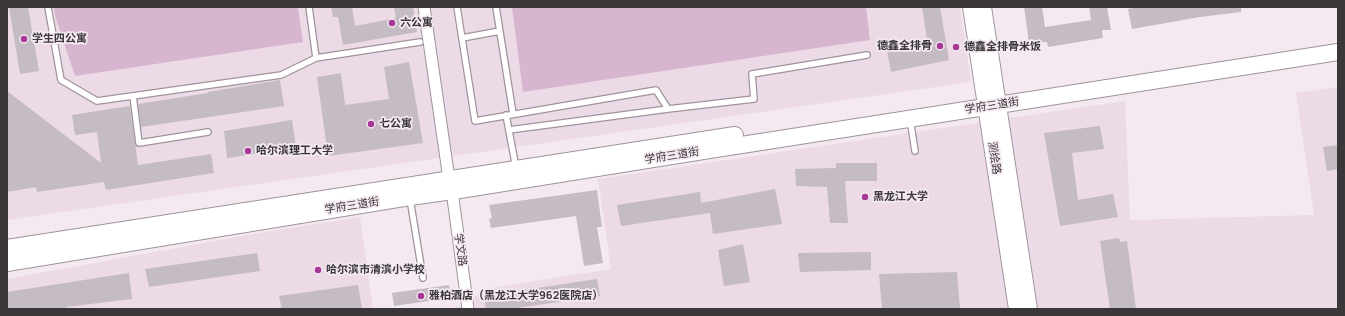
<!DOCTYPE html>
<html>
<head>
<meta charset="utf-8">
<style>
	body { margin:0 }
	#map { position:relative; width:1345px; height:316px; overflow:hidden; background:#f4e9f1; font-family:Manrope,sans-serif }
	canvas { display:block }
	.frame { position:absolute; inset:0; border:8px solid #3a3639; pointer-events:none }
</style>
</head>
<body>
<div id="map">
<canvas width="1345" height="316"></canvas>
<div class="frame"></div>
</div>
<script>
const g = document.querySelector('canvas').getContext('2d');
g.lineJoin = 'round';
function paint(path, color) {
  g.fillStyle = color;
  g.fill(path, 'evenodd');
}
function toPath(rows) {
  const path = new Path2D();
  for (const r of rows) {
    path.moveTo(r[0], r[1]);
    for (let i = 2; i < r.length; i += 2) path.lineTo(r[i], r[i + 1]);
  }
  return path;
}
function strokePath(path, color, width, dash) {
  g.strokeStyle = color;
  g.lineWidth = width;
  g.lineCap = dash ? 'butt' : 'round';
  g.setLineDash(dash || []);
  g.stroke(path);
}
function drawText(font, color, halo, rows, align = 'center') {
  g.font = font + ' Manrope,"Noto Sans SC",sans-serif';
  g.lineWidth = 3.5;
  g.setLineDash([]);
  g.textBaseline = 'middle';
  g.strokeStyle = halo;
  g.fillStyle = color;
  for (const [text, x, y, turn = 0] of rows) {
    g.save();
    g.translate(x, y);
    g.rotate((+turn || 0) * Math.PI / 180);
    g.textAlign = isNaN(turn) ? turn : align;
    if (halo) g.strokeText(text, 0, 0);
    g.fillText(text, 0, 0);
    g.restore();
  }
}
paint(toPath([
	[7,7,960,7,971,82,7,220],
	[1338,87,1338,309,444,309,463,306,484,289,611,269,598,179,1125,101,1130,220,1314,215,1296,93],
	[360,217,373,309,7,309,7,279,264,232]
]), '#ecdae7');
paint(toPath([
	[54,7,298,7,303,42,75,76,55,16],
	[512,7,866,7,870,40,523,92]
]), '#d8b5cf');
paint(toPath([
	[9,7,28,7,39,71,20,74],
	[331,7,352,7,355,26,396,18,394,7,413,7,417,32,343,45,338,17,333,17],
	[922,7,940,7,949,60,891,72,887,51,928,45],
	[1024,7,1042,7,1045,27,1091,20,1089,7,1107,7,1111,30,1102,30,1103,38,1048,47,1047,42,1029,43],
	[1140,7,1241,7,1241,12,1200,17,1132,29,1128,9],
	[409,62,423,143,328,156,317,77,341,73,345,105,389,99,384,67],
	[280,80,284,106,141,127,138,104,208,93,208,92],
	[7,91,101,163,97,132,75,135,72,115,130,106,138,165,211,154,214,173,106,190,104,182,37,192,36,187,7,192],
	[292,120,296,148,227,158,224,131],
	[1100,126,1104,149,1072,153,1078,200,1113,194,1118,217,1060,226,1044,133],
	[1338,145,1338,169,1327,171,1323,147],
	[836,163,877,163,877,181,845,181,848,223,830,223,827,187,796,186,795,169,836,168],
	[775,189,782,224,713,234,710,213,621,226,617,205,700,192,701,203],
	[597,190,602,227,597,227,603,263,584,266,576,216,491,228,489,219,492,218,489,205],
	[1119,238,1120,242,1127,241,1136,309,1110,309,1100,241],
	[743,244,750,282,724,286,718,250],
	[871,252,871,270,800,272,798,253],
	[257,253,260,271,149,287,145,269],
	[957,272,960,309,882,309,879,274],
	[129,273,132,299,66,307,67,309,7,309,7,292],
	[597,279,600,296,510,309,486,309,484,296],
	[358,285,362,308,353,309,282,309,279,296],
	[449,285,451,298,394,306,392,293]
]), '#c5bbc2');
const lane = toPath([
	[48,7,61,80,97,101,281,75,316,58],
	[309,7,316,58,420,42],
	[457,7,475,121,656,90,668,109,754,99,752,74,867,55],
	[496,7,513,114],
	[462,38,500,31],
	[133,96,139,143,208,132],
	[506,115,516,168],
	[910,119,915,151],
	[509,130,668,109],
	[410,199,423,278]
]);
const street = toPath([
	[424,7,449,179],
	[452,191,468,309]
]);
const secondary = toPath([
	[971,7,1017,309],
	[983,7,1029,309],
	[7,248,735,135],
	[7,263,410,197,460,190,703,151,1338,52]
]);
strokePath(lane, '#9f949c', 8);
strokePath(street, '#9f949c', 13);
strokePath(secondary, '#9f949c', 18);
strokePath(lane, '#fff', 5.5);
strokePath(street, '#fff', 11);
strokePath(secondary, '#fff', 16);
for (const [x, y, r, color] of [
	[392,23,4,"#a73895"],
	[24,39,4,"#a73895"],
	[940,46,4,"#a73895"],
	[956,47,4,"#a73895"],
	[371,124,4,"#a73895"],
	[248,151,4,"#a73895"],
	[865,197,4,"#a73895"],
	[318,270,4,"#a73895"],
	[421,296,4,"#a73895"]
]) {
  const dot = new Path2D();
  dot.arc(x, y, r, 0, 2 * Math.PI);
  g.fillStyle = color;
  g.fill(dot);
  strokePath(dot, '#f4e9f1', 1.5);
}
drawText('bold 11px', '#3a3639', '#f4e9f1', [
	["六公寓",400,23],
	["学生四公寓",32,39],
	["德鑫全排骨",932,46,"right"],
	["德鑫全排骨米饭",964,47],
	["七公寓",379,124],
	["哈尔滨理工大学",256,151],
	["黑龙江大学",873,197],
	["哈尔滨市清滨小学校",326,270],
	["雅柏酒店（黑龙江大学962医院店）",429,296]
], 'left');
drawText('11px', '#3a3639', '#f4e9f1', [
	["学府三道街",992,106,-9],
	["学府三道街",672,156,-9],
	["测绘路",994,158,81],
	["学府三道街",352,206,-9],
	["学文路",460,250,82]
]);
</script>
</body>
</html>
